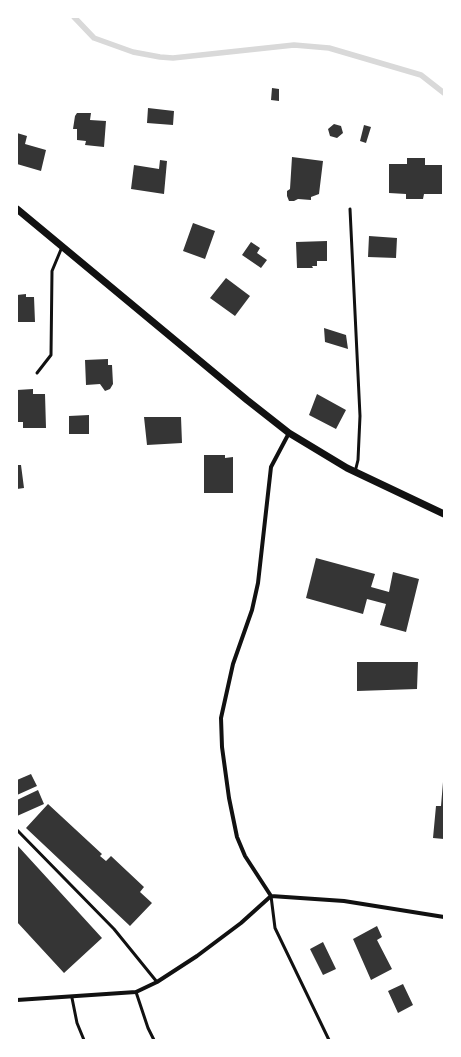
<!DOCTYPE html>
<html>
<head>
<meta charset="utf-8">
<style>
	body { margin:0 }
	#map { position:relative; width:461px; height:1057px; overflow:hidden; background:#fff; font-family:"Titillium Web",sans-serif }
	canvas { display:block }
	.frame { position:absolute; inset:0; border:18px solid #fff; pointer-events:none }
</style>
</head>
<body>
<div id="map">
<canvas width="461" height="1057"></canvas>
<div class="frame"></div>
</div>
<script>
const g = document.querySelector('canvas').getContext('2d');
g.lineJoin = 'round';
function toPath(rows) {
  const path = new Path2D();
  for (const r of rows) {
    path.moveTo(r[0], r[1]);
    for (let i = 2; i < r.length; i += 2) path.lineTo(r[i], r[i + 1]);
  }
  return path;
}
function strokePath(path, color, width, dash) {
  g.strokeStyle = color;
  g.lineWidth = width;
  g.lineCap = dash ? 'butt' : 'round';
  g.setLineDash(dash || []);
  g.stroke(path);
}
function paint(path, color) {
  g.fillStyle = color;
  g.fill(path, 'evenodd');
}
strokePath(toPath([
	[74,17,94,38,133,52,160,57,173,58,294,45,329,48,421,75,444,93]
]), '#d9d9d9', 5.5);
paint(toPath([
	[272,88,279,89,279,101,271,100],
	[148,108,174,111,173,125,147,123],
	[77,113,91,113,90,120,106,121,104,147,85,145,86,141,77,140,77,129,73,129,75,116],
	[334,124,341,126,343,133,337,138,330,136,328,129],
	[364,125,371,127,366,143,360,141],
	[17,133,27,136,25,144,46,150,41,171,17,164],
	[292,157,323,161,319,194,311,197,311,200,298,199,294,201,289,201,287,196,287,191,290,189],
	[407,158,425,158,425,165,442,165,442,194,424,194,423,199,406,199,406,194,389,193,389,164,407,164],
	[160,160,167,161,164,194,131,189,134,165,159,169],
	[193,223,215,231,205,259,183,251],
	[369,236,397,238,396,258,368,257],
	[327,241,327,261,317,261,317,266,312,266,313,268,297,268,296,242],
	[251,242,260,248,257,253,267,260,261,268,242,255],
	[226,278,250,296,235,316,210,298],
	[26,294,26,297,34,297,35,322,17,322,17,295],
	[324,328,346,335,348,349,325,342],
	[108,359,108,365,112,365,113,384,110,389,105,391,100,384,86,385,85,360],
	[33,389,33,394,45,394,46,428,23,428,23,422,17,422,17,390],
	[317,394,346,410,336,429,309,415],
	[89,415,89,434,69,434,69,416],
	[144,417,181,417,182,443,147,445],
	[204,455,225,455,225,458,233,457,233,493,204,493],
	[17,465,21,465,24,488,17,489],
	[316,558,375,574,371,587,389,592,393,572,419,579,406,632,380,625,386,604,367,599,363,614,306,598],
	[357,662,418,662,417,689,357,691],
	[31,774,37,786,17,795,17,780],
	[443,782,444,782,444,839,433,838,436,806,441,806],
	[38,790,44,804,17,816,17,800],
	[48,804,102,854,100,856,106,861,111,856,144,887,140,892,152,903,130,926,26,828],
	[17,845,102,938,64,973,17,922],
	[377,926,382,937,377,940,392,969,371,980,353,939],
	[323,942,336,969,323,975,310,949],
	[403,984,413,1005,398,1013,388,991]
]), '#353535');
strokePath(toPath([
	[350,209,360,416,358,460,355,472],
	[37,373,51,355,52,271,62,247],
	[17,830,114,929,157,982],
	[271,896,275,928,329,1040],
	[136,992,148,1028,154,1040],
	[72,998,77,1023,84,1040]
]), '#111', 3);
strokePath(toPath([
	[289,433,271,467,258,583,252,610,233,664,221,718,222,747,229,798,237,837,245,856,271,896,344,901,444,917],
	[17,1000,136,992,157,982,197,956,241,923,271,896]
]), '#111', 4);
strokePath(toPath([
	[17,209,247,400,289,433,347,468,444,514]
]), '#111', 7);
</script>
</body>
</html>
